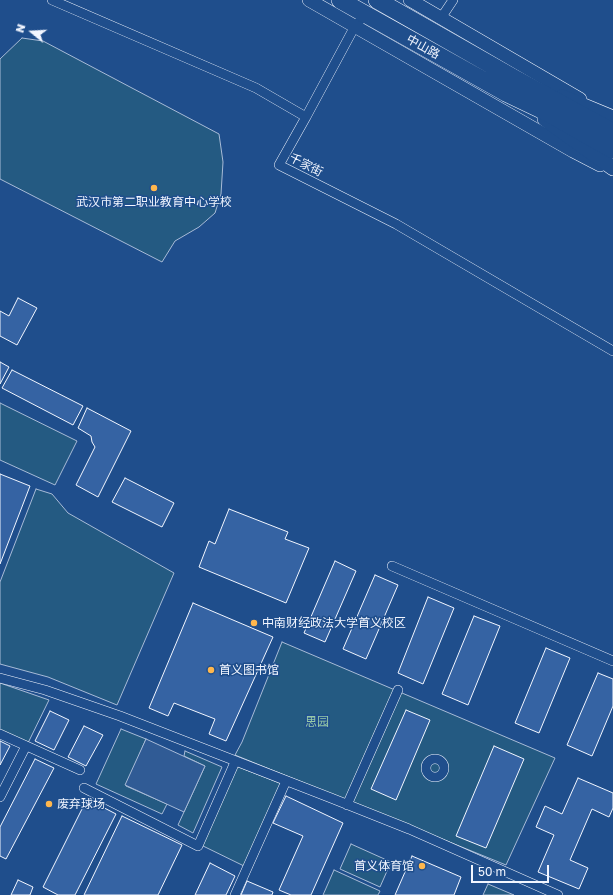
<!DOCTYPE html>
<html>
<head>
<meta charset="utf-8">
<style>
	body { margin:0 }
	#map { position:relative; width:613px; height:895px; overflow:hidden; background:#1f4e8c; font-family:"Golos Text",sans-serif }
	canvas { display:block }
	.north { position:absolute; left:12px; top:12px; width:40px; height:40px; -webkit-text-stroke:3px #1f4e8c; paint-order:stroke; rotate:288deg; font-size:11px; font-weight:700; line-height:16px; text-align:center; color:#f2f6ff }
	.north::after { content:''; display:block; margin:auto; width:14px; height:18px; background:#f2f6ff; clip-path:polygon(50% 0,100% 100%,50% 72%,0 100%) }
	.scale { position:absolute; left:471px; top:865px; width:78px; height:18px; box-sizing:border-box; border:2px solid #f2f6ff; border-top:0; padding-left:5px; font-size:12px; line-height:14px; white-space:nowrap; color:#f2f6ff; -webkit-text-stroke:3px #1f4e8c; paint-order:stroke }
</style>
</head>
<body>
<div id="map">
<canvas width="613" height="895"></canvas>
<div class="north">N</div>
<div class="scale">50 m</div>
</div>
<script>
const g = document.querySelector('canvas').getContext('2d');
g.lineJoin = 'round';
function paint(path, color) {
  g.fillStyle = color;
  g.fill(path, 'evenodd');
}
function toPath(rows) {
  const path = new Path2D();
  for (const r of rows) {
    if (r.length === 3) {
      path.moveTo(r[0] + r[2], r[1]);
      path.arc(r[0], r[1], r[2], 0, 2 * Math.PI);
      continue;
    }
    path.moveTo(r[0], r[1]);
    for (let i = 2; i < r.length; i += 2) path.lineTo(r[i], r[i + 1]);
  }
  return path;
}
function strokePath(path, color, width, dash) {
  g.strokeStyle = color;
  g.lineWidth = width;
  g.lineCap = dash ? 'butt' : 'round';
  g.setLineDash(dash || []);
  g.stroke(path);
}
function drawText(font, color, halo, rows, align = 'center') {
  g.font = font + ' "Golos Text","Noto Sans SC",sans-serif';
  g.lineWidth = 3;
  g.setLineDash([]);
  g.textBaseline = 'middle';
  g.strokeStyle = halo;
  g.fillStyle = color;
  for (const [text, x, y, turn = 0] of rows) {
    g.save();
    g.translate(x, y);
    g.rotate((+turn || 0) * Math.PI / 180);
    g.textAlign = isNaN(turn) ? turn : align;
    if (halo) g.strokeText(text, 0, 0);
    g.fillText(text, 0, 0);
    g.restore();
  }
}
const green = toPath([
	[22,38,43,41,219,134,223,162,221,194,215,213,199,227,175,241,162,262,0,179,0,59,22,38],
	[0,403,77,441,55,485,0,460,0,403],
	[36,489,52,494,68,513,174,573,117,705,48,677,0,664,0,582,36,489],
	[282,642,555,758,506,865,235,755,242,742,282,642],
	[0,683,49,700,28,743,0,730,0,683],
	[121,729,146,739,126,786,167,804,162,814,96,784,121,729],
	[185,751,222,767,193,833,178,825,205,766,184,756,185,751],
	[236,766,282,784,244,866,201,845,236,766],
	[351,844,391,862,380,887,340,869,351,844],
	[334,870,380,891,378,895,323,895,334,870],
	[488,884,514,895,483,895,488,884]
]);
paint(green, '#245a82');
strokePath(green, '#a8bbd7', 1);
const parking = toPath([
	[146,739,205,766,184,812,125,785,146,739]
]);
paint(parking, '#305b95');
strokePath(parking, '#a8bbd7', 1);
const building = toPath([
	[18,298,37,308,17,345,0,336,0,311,9,316,18,298],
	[0,362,9,367,0,384,0,362],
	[12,370,83,406,73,425,2,388,12,370],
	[87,408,131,431,98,497,76,485,95,447,92,442,91,436,78,428,87,408],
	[0,474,30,486,0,564,0,474],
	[125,478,174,503,162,527,112,502,125,478],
	[229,509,288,532,285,539,309,548,286,603,199,567,209,541,215,544,229,509],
	[335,561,356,571,325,642,304,633,335,561],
	[375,575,398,585,366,659,343,649,375,575],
	[428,597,454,608,423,684,398,673,428,597],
	[193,603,273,637,226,741,209,734,215,719,174,703,168,716,149,708,193,603],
	[474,616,500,626,468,705,442,694,474,616],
	[546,648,570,658,539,733,515,723,546,648],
	[598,673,613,679,613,706,592,756,567,745,598,673],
	[406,710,430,720,396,800,371,789,406,710],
	[50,711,69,720,54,750,35,741,50,711],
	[84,726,103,735,86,766,68,757,84,726],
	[0,741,10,746,0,765,0,741],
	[494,746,524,759,486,848,456,836,494,746],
	[35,759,54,768,6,859,0,856,0,827,35,759],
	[578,778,613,793,613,808,609,817,592,809,570,860,588,868,579,889,538,872,554,835,536,827,545,806,562,814,578,778],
	[286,796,343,823,311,895,291,895,279,890,303,836,273,823,286,796],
	[87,799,116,814,75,895,58,895,43,887,87,799],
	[122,816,182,845,158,895,84,895,122,816],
	[412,856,461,877,454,895,395,895,412,856],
	[210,863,235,876,226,895,195,895,210,863],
	[18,880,33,887,30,895,11,895,18,880],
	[247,881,273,892,272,895,241,895,247,881]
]);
paint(building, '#3563a3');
strokePath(building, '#f2f6ff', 1);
const street = toPath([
	[52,0,256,88,306,117,279,165,396,224,613,351],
	[441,18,453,0],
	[306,117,355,26,366,14],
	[392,566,613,661],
	[0,678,45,690,120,716,331,798,409,829,558,895],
	[0,734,80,770],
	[435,768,9],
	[84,788,198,846,235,762],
	[0,797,26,746],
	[347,805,398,690],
	[235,895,286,781]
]);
const secondary = toPath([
	[309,0,573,151,600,165],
	[410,0,580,99]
]);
const primary = toPath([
	[562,97,613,118],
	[545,119,613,168]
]);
const highway = toPath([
	[340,0,506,93,548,113,613,150],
	[377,0,514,78,613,132]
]);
strokePath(street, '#f2f6ff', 10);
strokePath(secondary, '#f2f6ff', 14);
strokePath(primary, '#f2f6ff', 16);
strokePath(highway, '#f2f6ff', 18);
strokePath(street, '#1f4e8c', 9);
strokePath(secondary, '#1f4e8c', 13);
strokePath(primary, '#1f4e8c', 15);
strokePath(highway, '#1f4e8c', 17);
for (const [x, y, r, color] of [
	[154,188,4,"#ffb74d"],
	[254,623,4,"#ffb74d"],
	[211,670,4,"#ffb74d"],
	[49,804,4,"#ffb74d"],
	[422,866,4,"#ffb74d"]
]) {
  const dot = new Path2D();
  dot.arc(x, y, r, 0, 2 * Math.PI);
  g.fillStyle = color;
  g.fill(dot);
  strokePath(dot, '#1f4e8c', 1.5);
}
drawText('12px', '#f2f6ff', '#1f4e8c', [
	["中山路",423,47,29],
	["千家街",306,165,27]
]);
drawText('12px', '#f2f6ff', '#1f4e8c', [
	["武汉市第二职业教育中心学校",154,202,"center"],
	["中南财经政法大学首义校区",262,623],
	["首义图书馆",219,670],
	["废弃球场",57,804],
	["首义体育馆",414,866,"right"]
], 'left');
drawText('12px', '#97c8a6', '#1f4e8c', [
	["思园",317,722]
]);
</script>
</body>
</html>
